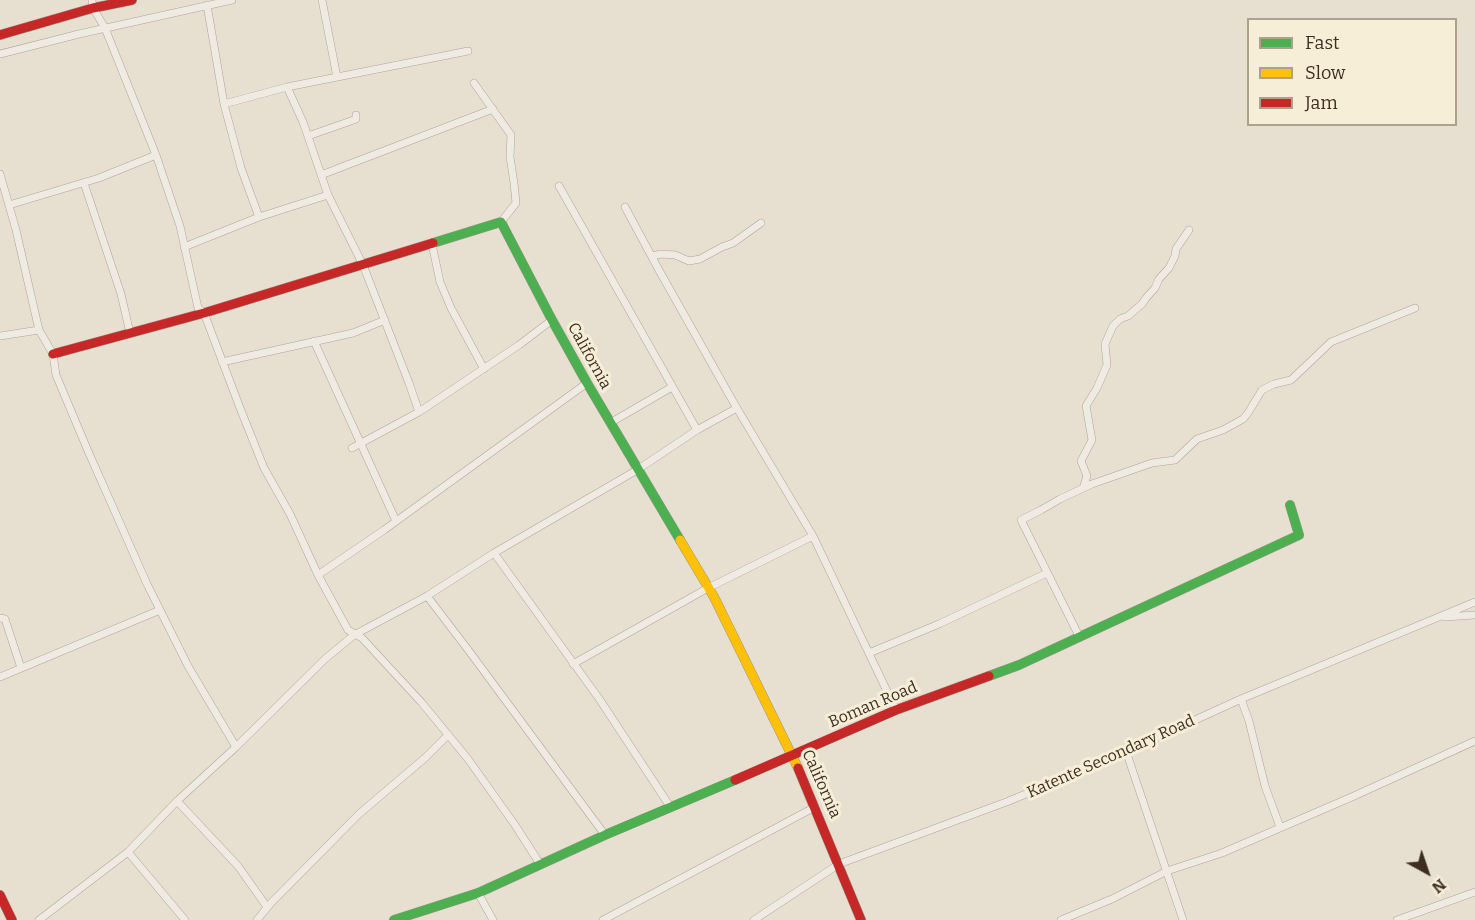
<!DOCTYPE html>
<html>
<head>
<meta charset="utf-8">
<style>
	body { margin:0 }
	#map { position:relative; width:1475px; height:920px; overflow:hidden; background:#e7e0d1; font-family:Bitter,serif }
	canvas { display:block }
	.legend { position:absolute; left:1247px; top:18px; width:210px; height:108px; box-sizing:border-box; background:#f7eed8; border:2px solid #ada18e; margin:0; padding:8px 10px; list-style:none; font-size:18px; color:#3d2e20 }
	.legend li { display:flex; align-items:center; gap:12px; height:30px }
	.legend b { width:30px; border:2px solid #ada18e }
	.north { position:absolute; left:1397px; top:842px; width:60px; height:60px; -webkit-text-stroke:4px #f7eed8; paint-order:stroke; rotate:140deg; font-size:16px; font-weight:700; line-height:24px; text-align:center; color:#3d2e20 }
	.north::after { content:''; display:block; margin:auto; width:21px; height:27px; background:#3d2e20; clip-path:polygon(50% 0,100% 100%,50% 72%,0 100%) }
</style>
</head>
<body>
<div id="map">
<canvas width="1475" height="920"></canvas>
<ul class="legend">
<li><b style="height:8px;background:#4caf50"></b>Fast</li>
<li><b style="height:8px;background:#ffc107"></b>Slow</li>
<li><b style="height:8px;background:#c62828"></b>Jam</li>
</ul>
<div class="north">N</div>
</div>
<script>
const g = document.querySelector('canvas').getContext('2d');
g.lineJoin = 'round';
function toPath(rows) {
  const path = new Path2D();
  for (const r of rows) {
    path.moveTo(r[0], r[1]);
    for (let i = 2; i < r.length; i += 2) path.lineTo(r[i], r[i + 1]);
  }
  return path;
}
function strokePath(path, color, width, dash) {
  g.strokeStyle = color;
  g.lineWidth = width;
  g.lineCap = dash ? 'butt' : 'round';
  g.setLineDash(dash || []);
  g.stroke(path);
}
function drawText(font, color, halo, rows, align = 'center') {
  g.font = font + ' Bitter,serif';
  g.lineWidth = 6;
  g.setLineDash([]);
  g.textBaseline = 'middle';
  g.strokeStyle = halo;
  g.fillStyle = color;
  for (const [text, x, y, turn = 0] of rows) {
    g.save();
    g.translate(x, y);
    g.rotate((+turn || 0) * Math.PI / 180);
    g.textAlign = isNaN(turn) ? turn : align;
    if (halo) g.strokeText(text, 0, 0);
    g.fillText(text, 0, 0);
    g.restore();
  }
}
const street = toPath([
	[92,0,93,8,105,28,156,155,180,226,198,308,204,313,240,408,264,468,290,514,318,575,348,630,362,638,422,703,468,759,515,825,540,864],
	[322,0,337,77],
	[207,5,224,104,241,168,259,217],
	[0,54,79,34,232,0],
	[474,83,511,135,510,157,514,183,516,203,501,222],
	[287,87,468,51],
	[224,104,287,87,303,122,328,195,363,265,409,383,419,412],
	[308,136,348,122,356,119,356,115],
	[0,174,16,230,39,330,53,354,56,375,88,451,147,584,188,666,236,747],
	[321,175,493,109],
	[84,183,121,294,130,333],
	[559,186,697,430],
	[9,205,99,178,156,155],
	[625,207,660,272,735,405,813,536,896,710],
	[432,244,440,282,451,308,484,369],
	[184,247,259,217,328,195],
	[652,256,661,254,675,255,689,261,700,259,722,247,733,243,761,223],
	[0,336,39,330],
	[314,341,396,521],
	[222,362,353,333,385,320],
	[610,423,672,387],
	[352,448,419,412,519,345,552,320],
	[1083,488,1087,476,1081,461,1092,440,1086,406,1097,388,1107,365,1105,344,1113,326,1120,319,1128,316,1142,304,1146,298,1155,288,1159,279,1169,268,1175,256,1176,249,1189,230],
	[494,553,600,700,671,808],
	[318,575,384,530,587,383],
	[427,596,469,651,605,835],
	[1445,617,1475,615],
	[0,618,5,619,21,668],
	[1079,636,1021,520,1041,510,1060,499,1092,484,1152,463,1175,460,1197,439,1223,430,1243,419,1248,413,1262,390,1274,384,1291,380,1331,342,1415,308],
	[869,653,939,624,1047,573],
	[573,664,708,588,813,536],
	[0,677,160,610],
	[1241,699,1249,721,1265,786,1280,827],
	[1126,751,1183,920],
	[177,801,238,866,267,907],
	[128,852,185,920],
	[478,893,493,920],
	[39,920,128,852,177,801,236,747,325,659,354,635,427,596,494,553,637,470,697,430,737,408],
	[257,920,271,903,359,814,426,757,448,735],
	[603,920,815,807],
	[754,920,839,864,1009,801,1114,757,1241,699,1475,602],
	[1061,920,1112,899,1167,871,1222,853,1354,796,1475,741],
	[1397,920,1475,892]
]);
const fast = toPath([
	[433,243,501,222,552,320,587,383,680,540],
	[989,676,1019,665,1299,535,1290,505],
	[394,920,478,893,605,835,735,780]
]);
const slow = toPath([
	[680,540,714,597,798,768]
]);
const jam = toPath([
	[0,35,93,8,132,0],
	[53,354,204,313,433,243],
	[798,768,861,920],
	[735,780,896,710,989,676],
	[0,895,12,920]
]);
strokePath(street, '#ada599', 8);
strokePath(fast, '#9c958a', 10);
strokePath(slow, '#9c958a', 10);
strokePath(jam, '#9c958a', 10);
strokePath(street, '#efebe3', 7);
strokePath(fast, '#4caf50', 9);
strokePath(slow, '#ffc107', 9);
strokePath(jam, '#c62828', 9);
drawText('16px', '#3d2e20', '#f7eed8', [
	["California",589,356,61],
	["Boman Road",873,705,-23],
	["Katente Secondary Road",1111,757,-24],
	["California",821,784,66]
]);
</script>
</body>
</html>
